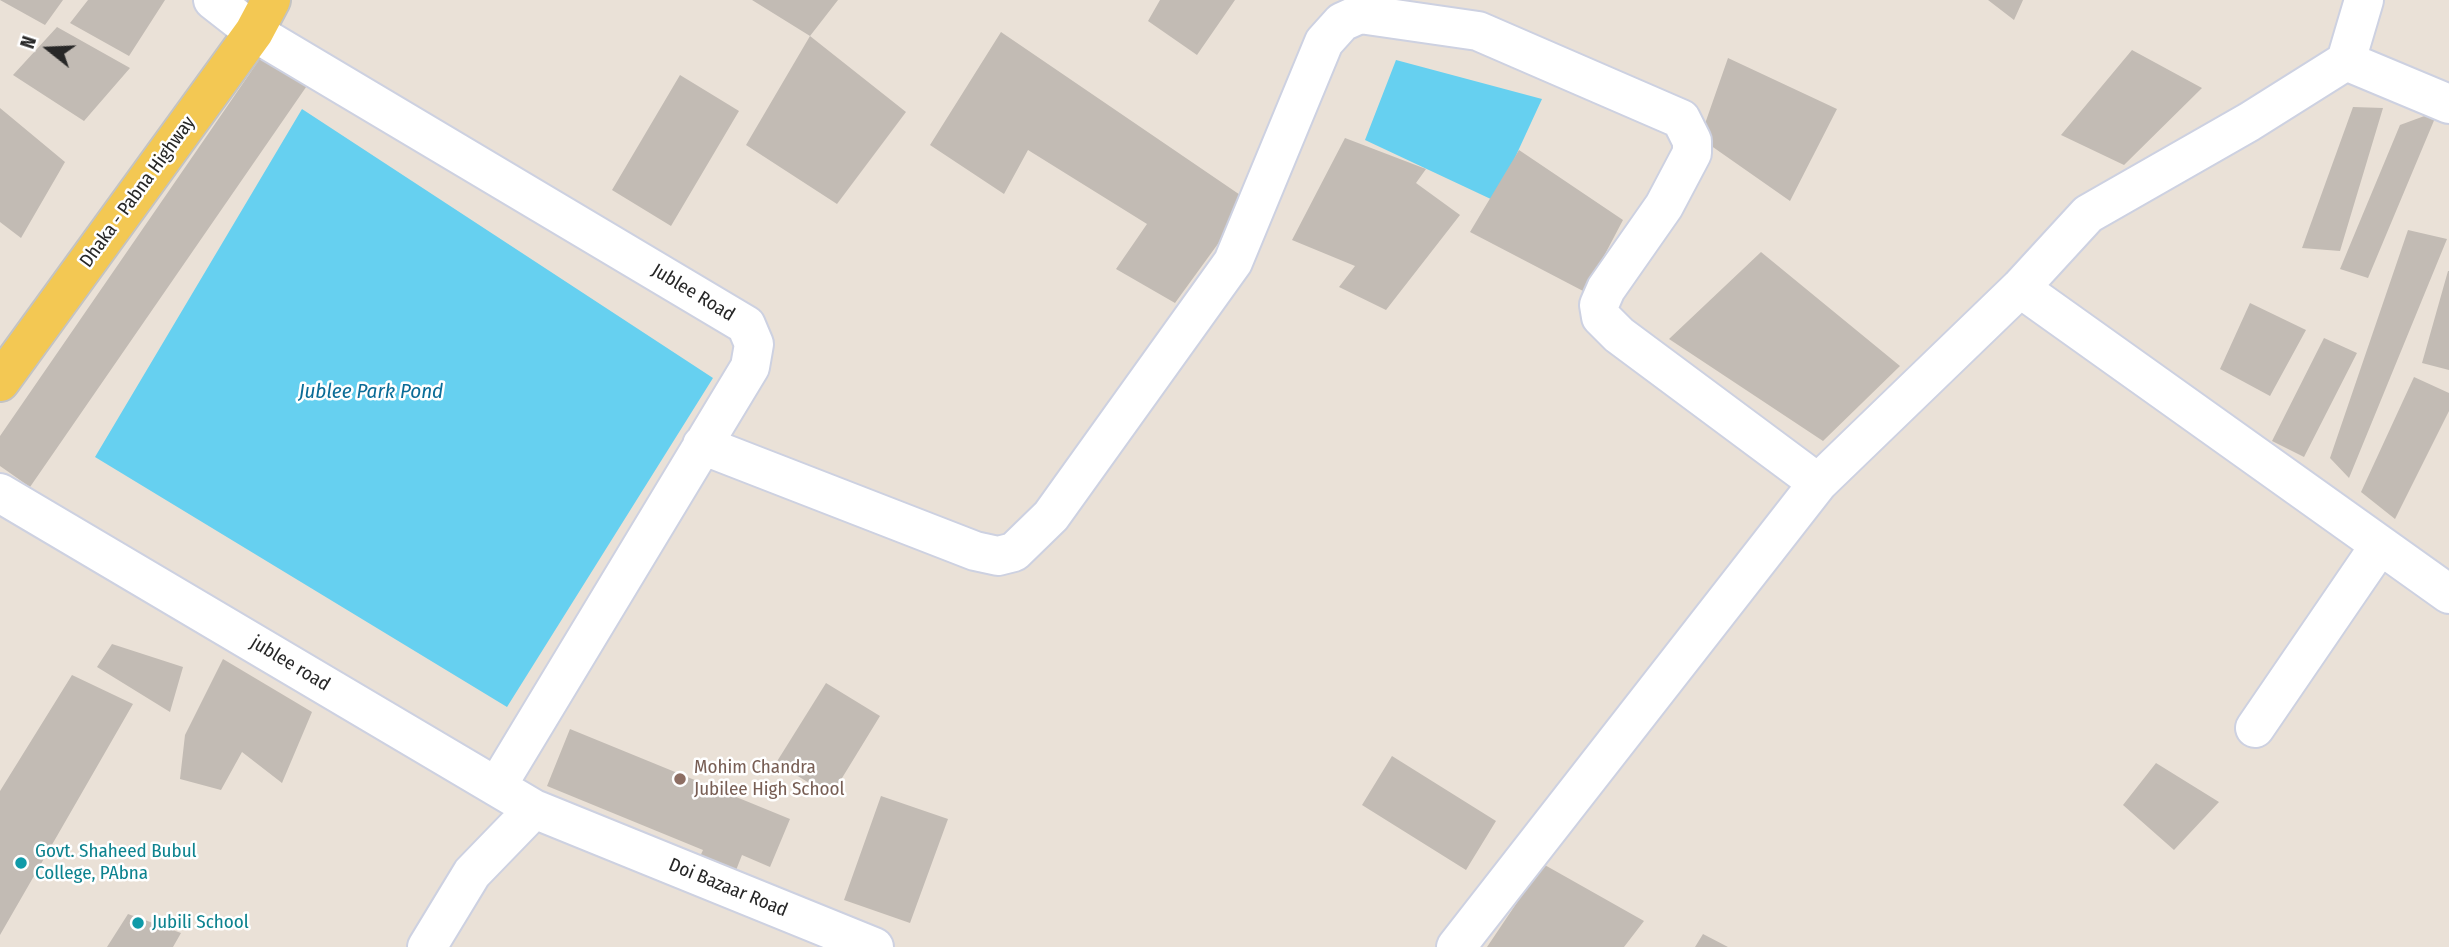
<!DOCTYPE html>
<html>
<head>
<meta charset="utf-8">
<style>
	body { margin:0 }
	#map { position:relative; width:2449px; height:947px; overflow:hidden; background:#eae1d7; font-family:"Fira Sans Condensed",sans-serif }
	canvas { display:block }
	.north { position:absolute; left:14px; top:14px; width:70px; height:70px; -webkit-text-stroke:5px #fff; paint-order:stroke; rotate:288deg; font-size:19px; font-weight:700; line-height:28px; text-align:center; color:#272727 }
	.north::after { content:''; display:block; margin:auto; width:24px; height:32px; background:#272727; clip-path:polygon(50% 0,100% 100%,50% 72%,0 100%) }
</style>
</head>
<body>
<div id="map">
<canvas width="2449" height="947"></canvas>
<div class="north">N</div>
</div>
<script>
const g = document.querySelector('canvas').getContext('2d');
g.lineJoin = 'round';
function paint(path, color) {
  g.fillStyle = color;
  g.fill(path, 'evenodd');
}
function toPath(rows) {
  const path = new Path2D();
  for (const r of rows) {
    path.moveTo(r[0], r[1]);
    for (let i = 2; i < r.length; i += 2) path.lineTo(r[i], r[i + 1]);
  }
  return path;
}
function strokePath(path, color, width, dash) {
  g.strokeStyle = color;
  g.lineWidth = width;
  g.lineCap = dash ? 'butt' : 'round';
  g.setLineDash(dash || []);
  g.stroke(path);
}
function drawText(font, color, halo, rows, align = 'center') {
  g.font = font + ' "Fira Sans Condensed",sans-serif';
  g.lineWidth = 5;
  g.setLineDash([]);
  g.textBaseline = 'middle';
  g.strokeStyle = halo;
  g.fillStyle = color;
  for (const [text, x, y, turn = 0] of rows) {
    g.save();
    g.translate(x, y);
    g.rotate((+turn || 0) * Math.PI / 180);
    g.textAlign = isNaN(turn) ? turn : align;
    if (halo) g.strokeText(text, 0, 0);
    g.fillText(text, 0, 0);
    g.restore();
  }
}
paint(toPath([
	[1396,60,1542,99,1495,201,1365,140],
	[302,109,713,378,507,707,95,457]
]), '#66d0f0');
paint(toPath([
	[0,0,63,0,45,25],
	[88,0,165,0,129,56,70,23],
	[752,0,838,0,810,36],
	[1160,0,1235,0,1197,55,1148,21],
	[1988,0,2023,0,2014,20],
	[57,27,130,68,84,121,13,75],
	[1001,32,1249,201,1175,303,1116,269,1147,224,1028,150,1004,194,930,145],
	[810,36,906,112,837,204,746,145],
	[268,47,313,77,30,487,0,466,0,436],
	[2132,50,2202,88,2124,165,2061,135],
	[1728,58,1837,109,1790,201,1700,138],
	[680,75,739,111,671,226,612,190],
	[2353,107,2383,108,2340,251,2302,248],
	[0,108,65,162,21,238,0,222],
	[2438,111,2368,278,2340,269,2400,125],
	[1345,138,1426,169,1416,183,1460,215,1386,310,1339,287,1355,266,1292,240],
	[1519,150,1623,220,1585,292,1470,232],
	[2408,230,2447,239,2349,478,2330,458],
	[1761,252,1900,366,1823,441,1669,339],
	[2448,271,2449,271,2449,370,2422,363],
	[2250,303,2306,330,2270,396,2220,369],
	[2324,338,2357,353,2304,457,2272,441],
	[2414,377,2449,393,2449,411,2395,519,2361,492],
	[112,644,183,667,170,712,97,667],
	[223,659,312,712,282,783,242,752,221,790,180,779,185,735],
	[72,675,133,704,0,935,0,791],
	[826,683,880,716,831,796,776,763],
	[570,729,790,819,770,867,742,855,733,878,697,863,703,850,547,786],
	[1392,756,1496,821,1466,870,1362,805],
	[2156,763,2219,802,2174,850,2123,805],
	[881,796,948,819,910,923,844,900],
	[1543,864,1644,921,1624,947,1487,947],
	[128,914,181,933,173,947,107,947],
	[1703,934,1728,947,1695,947]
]), '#c2bbb4');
const minor = toPath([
	[213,0,254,32,746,325,754,344,750,367,497,786],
	[2346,61,2364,0],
	[2020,288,2449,594],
	[702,445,975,551,998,556,1014,552,1051,516,1233,262,1324,42,1342,22,1360,14,1478,31,1681,119,1692,141,1692,153,1664,206,1606,289,1599,305,1601,317,1619,335,1818,483],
	[0,493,534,809,874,947],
	[2255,728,2380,545],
	[427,947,472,873,534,809],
	[1456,947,1818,483,2020,288,2088,214,2249,122,2346,61,2449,104]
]);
const major = toPath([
	[0,382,254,32,271,0]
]);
strokePath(minor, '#cdd1e1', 42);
strokePath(major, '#c3c3c3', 42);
strokePath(minor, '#fff', 38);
strokePath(major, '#f3c853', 38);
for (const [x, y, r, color] of [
	[680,779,7,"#8d6e63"],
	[21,863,7,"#0f9aa8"],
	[138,923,7,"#0f9aa8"]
]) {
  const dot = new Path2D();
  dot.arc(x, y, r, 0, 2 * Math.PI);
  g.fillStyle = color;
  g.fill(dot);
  strokePath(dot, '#fff', 2.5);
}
drawText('19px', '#272727', '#fff', [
	["Dhaka - Pabna Highway",138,192,-54],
	["Jublee Road",693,293,31],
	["jublee road",290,664,31],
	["Doi Bazaar Road",728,888,22]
]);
drawText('19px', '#785e54', '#fff', [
	["Mohim Chandra",694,768],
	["Jubilee High School",694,790]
], 'left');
drawText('19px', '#0d838f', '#fff', [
	["Govt. Shaheed Bubul",35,852],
	["College, PAbna",35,874],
	["Jubili School",152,923]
], 'left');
drawText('italic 21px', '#0a6c97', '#fff', [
	["Jublee Park Pond",371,392]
]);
</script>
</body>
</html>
